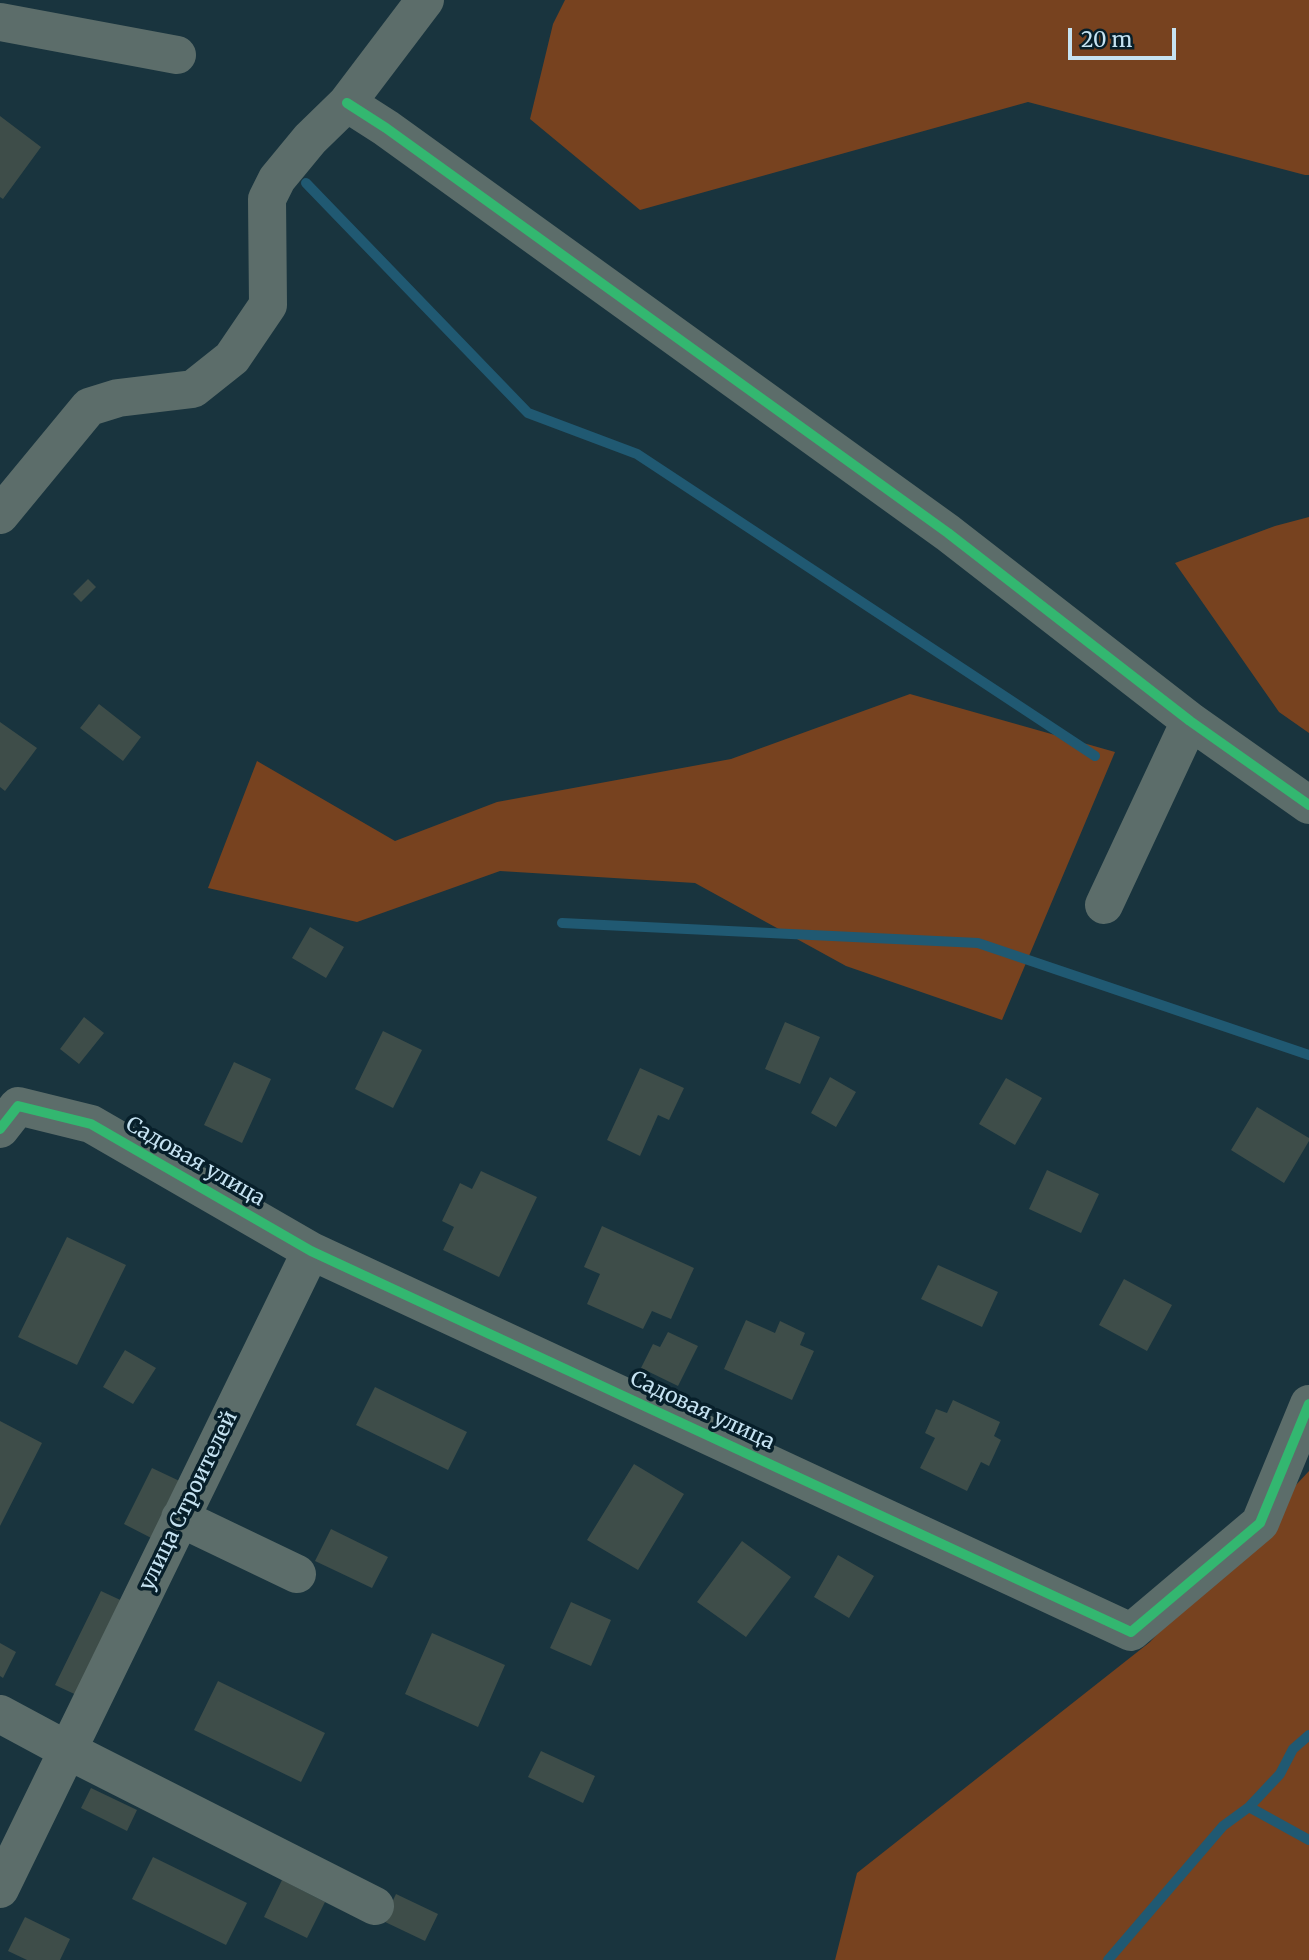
<!DOCTYPE html>
<html>
<head>
<meta charset="utf-8">
<style>
	body { margin:0 }
	#map { position:relative; width:1309px; height:1960px; overflow:hidden; background:#19343e; font-family:Merriweather,serif }
	canvas { display:block }
	.scale { position:absolute; left:1068px; top:28px; width:108px; height:32px; box-sizing:border-box; border:4px solid #c6e3f2; border-top:0; padding-left:9px; font-size:21px; line-height:24px; white-space:nowrap; color:#c6e3f2; -webkit-text-stroke:5px #071f2a; paint-order:stroke }
</style>
</head>
<body>
<div id="map">
<canvas width="1309" height="1960"></canvas>
<div class="scale">20 m</div>
</div>
<script>
const g = document.querySelector('canvas').getContext('2d');
g.lineJoin = 'round';
function paint(path, color) {
  g.fillStyle = color;
  g.fill(path, 'evenodd');
}
function toPath(rows) {
  const path = new Path2D();
  for (const r of rows) {
    path.moveTo(r[0], r[1]);
    for (let i = 2; i < r.length; i += 2) path.lineTo(r[i], r[i + 1]);
  }
  return path;
}
function strokePath(path, color, width, dash) {
  g.strokeStyle = color;
  g.lineWidth = width;
  g.lineCap = dash ? 'butt' : 'round';
  g.setLineDash(dash || []);
  g.stroke(path);
}
function drawText(font, color, halo, rows, align = 'center') {
  g.font = font + ' Merriweather,serif';
  g.lineWidth = 7;
  g.setLineDash([]);
  g.textBaseline = 'middle';
  g.strokeStyle = halo;
  g.fillStyle = color;
  for (const [text, x, y, turn = 0] of rows) {
    g.save();
    g.translate(x, y);
    g.rotate((+turn || 0) * Math.PI / 180);
    g.textAlign = isNaN(turn) ? turn : align;
    if (halo) g.strokeText(text, 0, 0);
    g.fillText(text, 0, 0);
    g.restore();
  }
}
paint(toPath([
	[565,0,1309,0,1309,175,1305,175,1028,102,640,210,530,119,553,24],
	[1309,517,1309,733,1279,712,1175,563,1275,526],
	[910,694,1115,752,1002,1020,846,966,695,883,500,871,357,922,208,888,257,761,395,841,497,802,731,759],
	[1309,1471,1309,1960,835,1960,857,1873,1150,1642]
]), '#77421f');
strokePath(toPath([
	[306,183,528,413,637,454,1095,756],
	[562,923,978,943,1309,1055],
	[1249,1807,1280,1774,1293,1749,1309,1735],
	[1108,1960,1223,1826,1249,1807,1309,1840]
]), '#205972', 10);
paint(toPath([
	[0,116,41,147,3,199,0,197],
	[88,579,96,587,81,602,73,594],
	[99,704,141,737,123,761,80,728],
	[0,722,37,748,5,791,0,787],
	[310,927,344,947,326,978,292,958],
	[84,1017,104,1033,79,1064,60,1049],
	[785,1022,820,1037,800,1084,765,1069],
	[383,1031,422,1050,393,1108,355,1089],
	[234,1062,271,1079,242,1143,204,1125],
	[640,1068,684,1088,669,1120,658,1115,640,1156,607,1140],
	[830,1077,856,1092,836,1127,811,1113],
	[1006,1078,1042,1098,1015,1145,979,1124],
	[1257,1107,1309,1138,1309,1141,1284,1183,1231,1150],
	[1047,1170,1099,1194,1081,1233,1029,1209],
	[481,1171,537,1197,499,1277,443,1250,454,1227,442,1221,460,1183,472,1189],
	[602,1226,694,1268,671,1319,652,1311,643,1329,587,1304,600,1274,584,1267],
	[67,1237,126,1265,77,1365,18,1337],
	[938,1265,998,1292,982,1327,921,1299],
	[1124,1279,1172,1305,1147,1351,1099,1325],
	[746,1320,775,1333,780,1321,805,1333,800,1345,814,1351,792,1400,724,1369],
	[668,1332,698,1346,678,1386,641,1368,653,1344,660,1347],
	[125,1350,156,1368,133,1404,103,1387],
	[375,1387,467,1432,448,1470,356,1425],
	[953,1400,1000,1422,994,1436,1001,1440,989,1466,981,1462,967,1491,920,1468,935,1438,925,1433,936,1409,947,1413],
	[0,1421,42,1443,0,1526],
	[634,1464,684,1494,638,1570,587,1540],
	[152,1468,188,1485,159,1542,124,1524],
	[331,1529,388,1557,372,1588,315,1561],
	[742,1541,791,1577,746,1637,697,1602],
	[838,1555,874,1576,849,1618,814,1597],
	[101,1591,129,1604,83,1698,55,1685],
	[571,1602,611,1620,591,1666,550,1648],
	[432,1633,505,1665,478,1727,405,1694],
	[0,1643,16,1652,3,1678,0,1676],
	[218,1681,325,1733,301,1782,194,1730],
	[541,1751,595,1776,583,1803,528,1777],
	[91,1788,137,1810,127,1831,81,1808],
	[153,1857,247,1903,226,1945,132,1899],
	[282,1880,325,1902,307,1938,264,1917],
	[396,1894,438,1914,425,1941,383,1921],
	[25,1917,70,1939,60,1960,27,1960,8,1951]
]), '#3e4d49');
strokePath(toPath([
	[0,22,177,55],
	[347,103,386,128,948,533,1190,721,1309,805],
	[0,515,89,407,118,398,193,389,232,358,268,305,267,199,277,179,310,139,347,103,425,0],
	[1104,905,1190,721],
	[0,1129,18,1106,91,1124,311,1251,1131,1632,1260,1523,1309,1404],
	[180,1518,297,1574],
	[0,1714,67,1750,375,1906],
	[0,1889,311,1251]
]), '#5c6d6a', 38);
strokePath(toPath([
	[347,103,386,128,948,533,1190,721,1309,805],
	[0,1129,18,1106,91,1124,311,1251,1131,1632,1260,1523,1309,1404]
]), '#33b770', 10);
drawText('21px', '#c6e3f2', '#071f2a', [
	["Садовая улица",195,1162,30],
	["Садовая улица",702,1411,25],
	["улица Строителей",189,1501,-64]
]);
</script>
</body>
</html>
